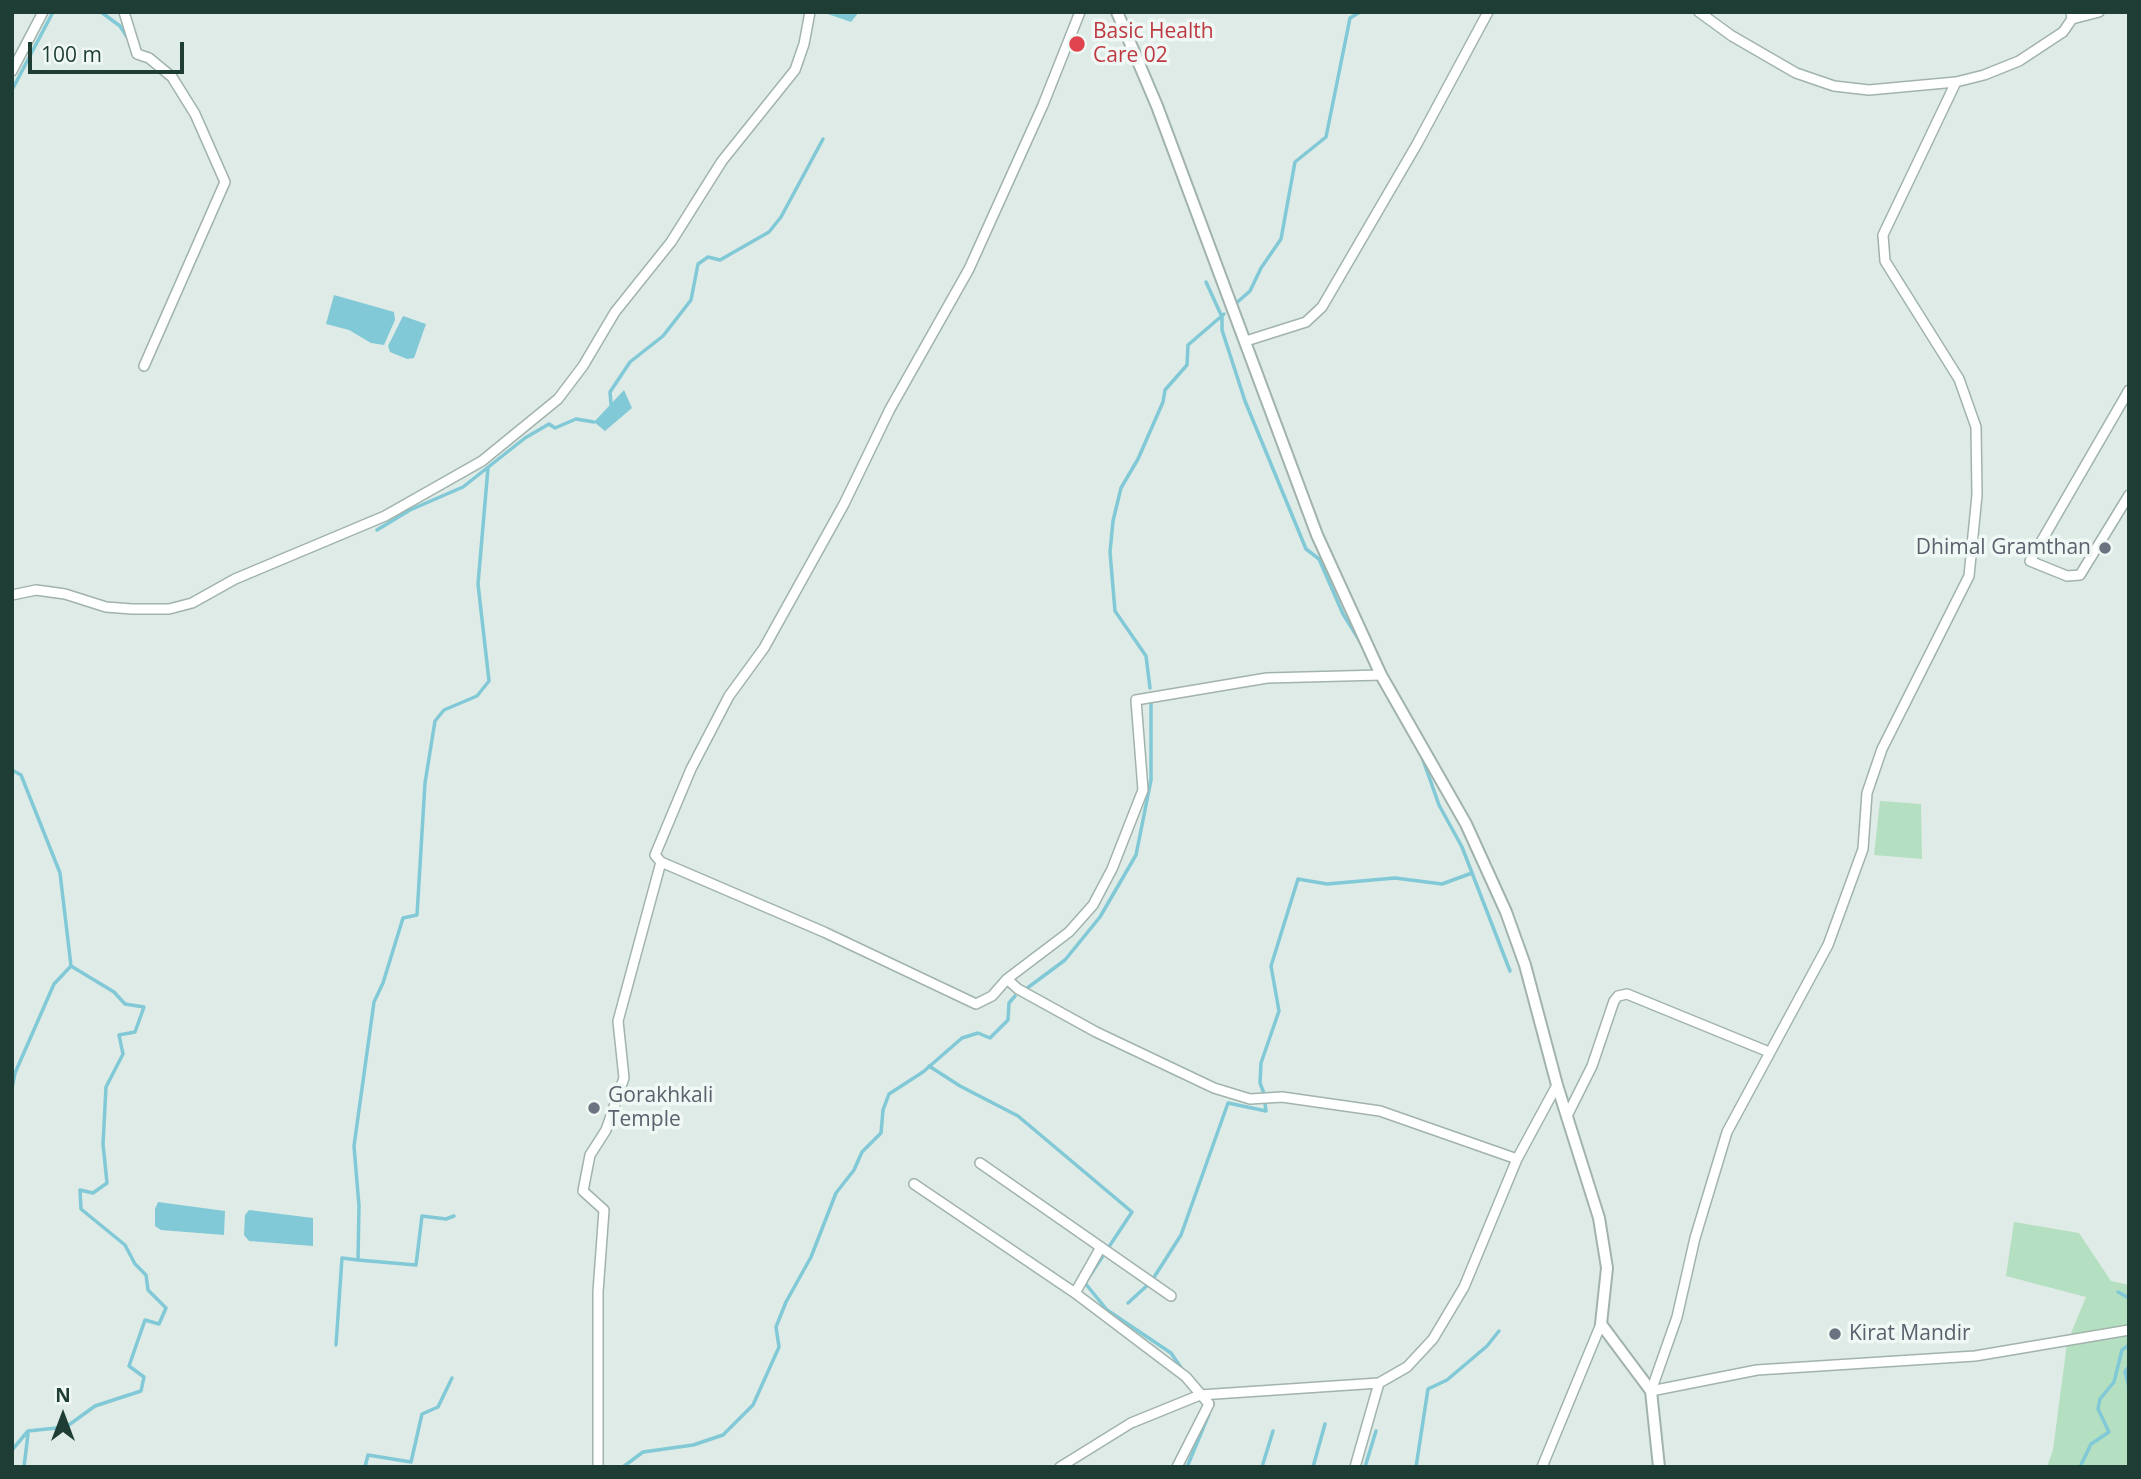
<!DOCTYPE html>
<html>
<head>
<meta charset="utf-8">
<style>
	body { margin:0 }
	#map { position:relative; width:2141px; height:1479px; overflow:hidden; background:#dfebe6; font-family:"Open Sans",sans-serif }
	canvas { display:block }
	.frame { position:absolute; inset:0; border:14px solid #1e3d35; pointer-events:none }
	.north { position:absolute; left:28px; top:1381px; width:70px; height:70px; -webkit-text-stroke:5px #eff8f4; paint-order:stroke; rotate:0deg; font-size:19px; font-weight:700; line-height:28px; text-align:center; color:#1e3d35 }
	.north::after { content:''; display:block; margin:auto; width:24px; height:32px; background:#1e3d35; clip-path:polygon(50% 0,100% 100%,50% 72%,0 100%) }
	.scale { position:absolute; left:28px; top:42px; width:156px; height:32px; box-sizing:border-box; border:4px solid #1e3d35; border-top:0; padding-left:9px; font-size:21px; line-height:24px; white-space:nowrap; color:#1e3d35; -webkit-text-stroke:5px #eff8f4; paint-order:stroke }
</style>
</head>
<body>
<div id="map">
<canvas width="2141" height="1479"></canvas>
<div class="frame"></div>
<div class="north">N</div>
<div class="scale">100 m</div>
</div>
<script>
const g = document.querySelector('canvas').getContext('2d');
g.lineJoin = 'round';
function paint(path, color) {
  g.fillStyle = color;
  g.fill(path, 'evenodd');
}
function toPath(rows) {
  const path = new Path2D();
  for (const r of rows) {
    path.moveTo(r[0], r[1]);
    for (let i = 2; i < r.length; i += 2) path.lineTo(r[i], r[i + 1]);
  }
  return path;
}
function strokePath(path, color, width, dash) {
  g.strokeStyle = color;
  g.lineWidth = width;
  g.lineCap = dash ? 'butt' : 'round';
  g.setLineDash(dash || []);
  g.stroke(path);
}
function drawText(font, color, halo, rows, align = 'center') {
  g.font = font + ' "Open Sans",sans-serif';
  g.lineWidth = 7;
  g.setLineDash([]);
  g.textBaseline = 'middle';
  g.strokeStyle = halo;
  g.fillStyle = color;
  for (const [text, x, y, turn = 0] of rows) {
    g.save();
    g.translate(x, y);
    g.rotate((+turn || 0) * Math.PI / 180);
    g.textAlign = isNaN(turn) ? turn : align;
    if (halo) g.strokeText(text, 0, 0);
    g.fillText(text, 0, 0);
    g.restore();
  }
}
paint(toPath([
	[1880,801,1921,804,1922,859,1874,855],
	[2014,1222,2079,1233,2111,1281,2129,1285,2129,1467,2047,1467,2053,1450,2067,1343,2086,1297,2006,1276]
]), '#b5dfc1');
paint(toPath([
	[822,12,859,12,851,22],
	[334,295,394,312,395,320,384,345,371,343,349,330,326,324],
	[403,316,426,324,414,358,407,359,390,352,388,346],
	[624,390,632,408,605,431,594,422],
	[158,1202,225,1211,224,1235,161,1230,155,1226,155,1209],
	[249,1210,313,1218,313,1246,249,1241,244,1235,245,1215]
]), '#81c9d6');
strokePath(toPath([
	[101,12,120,26,129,40],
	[12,90,53,12],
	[1206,282,1222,317,1222,330,1245,401,1306,549,1319,559,1343,614,1361,643],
	[1233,306,1250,291,1261,268,1281,239,1295,162,1326,137,1350,18,1360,12],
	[611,404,610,392,630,362,663,336,691,300,698,264,708,257,720,260,769,232,781,217,823,139],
	[377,530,410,510,463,487,525,438,549,424,555,428,576,419,594,422],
	[1379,681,1387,695],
	[1150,688,1146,656,1115,611,1110,552,1113,521,1121,488,1138,459,1163,402,1165,390,1187,365,1188,345,1224,314],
	[1422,757,1439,805,1462,847,1510,971],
	[12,770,21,775,60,873,71,966,114,992,125,1004,144,1007,135,1032,119,1035,123,1054,106,1087,103,1144,107,1183,93,1193,80,1190,81,1209,125,1245,135,1264,146,1275,148,1290,166,1308,159,1324,145,1320,129,1366,144,1377,141,1391,95,1406,66,1427,28,1431,12,1450],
	[1026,989,1065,960,1100,917,1136,855,1151,780,1151,703],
	[929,1066,960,1086,1018,1116,1132,1212,1085,1283,1107,1310,1171,1353,1182,1369],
	[12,1089,15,1073,54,984,71,966],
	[1265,1096,1260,1083,1261,1063,1279,1011,1271,966,1298,879,1327,884,1395,878,1442,884,1472,873],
	[358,1260,416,1265,422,1216,446,1219,454,1216],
	[2118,1292,2129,1298],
	[1128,1303,1151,1282,1181,1235,1228,1103,1266,1111,1265,1104],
	[336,1345,342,1258,358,1260,359,1206,354,1146,374,1002,383,983,403,918,417,915,425,783,435,721,444,710,477,696,489,681,478,584,488,468],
	[2129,1366,2125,1372,2129,1387],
	[24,1467,28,1434],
	[365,1467,368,1455,411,1462,422,1414,438,1407,452,1378],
	[623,1467,643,1452,693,1445,723,1435,753,1405,779,1347,776,1327,786,1302,811,1257,836,1193,854,1170,862,1152,881,1133,883,1110,889,1094,923,1072,962,1038,978,1033,990,1038,1008,1020,1009,1003,1015,996],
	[1187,1467,1209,1414],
	[1262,1467,1273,1431],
	[1313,1467,1325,1424],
	[1365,1467,1376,1431],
	[1416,1467,1428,1389,1447,1380,1487,1346,1499,1331],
	[2080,1467,2091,1444,2109,1432,2098,1409,2100,1399,2114,1382,2122,1350,2129,1345]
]), '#81c9d6', 3.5);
const minor = toPath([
	[124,12,137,54,149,58,172,77,195,114,225,182,144,366],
	[1699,12,1732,36,1796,73,1834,86,1869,90,1956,82,1984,75,2019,61,2063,32,2072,19,2071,12],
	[2072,19,2099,12],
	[12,71,43,12],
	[1246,341,1306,322,1322,307,1417,144,1488,12],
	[2129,390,2030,561,2067,576,2080,575,2129,495],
	[12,595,36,590,65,594,106,607,132,609,169,609,192,603,235,579,385,516,482,461,558,399,583,366,615,312,671,242,722,161,795,70,804,44,810,12],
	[661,862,824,932,976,1004,992,996,1007,979,1069,932,1093,905,1112,869,1143,790,1136,700,1267,678,1381,675],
	[1007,979,1018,989,1096,1032,1214,1088,1250,1099,1282,1097,1380,1111,1517,1159],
	[1568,1114,1592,1066,1614,1001,1618,996,1627,994,1769,1052],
	[980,1163,1171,1296],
	[914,1184,1075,1293,1186,1377,1209,1404,1177,1467],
	[1075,1293,1101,1247],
	[1651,1391,1677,1317,1695,1238,1727,1132,1828,945,1863,849,1867,793,1882,749,1969,576,1977,495,1976,427,1959,379,1885,261,1883,235,1956,82],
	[1651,1391,1757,1370,1975,1356,2129,1330],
	[598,1467,598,1292,604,1210,583,1191,590,1155,606,1130,624,1078,618,1021,661,862,655,855,691,769,729,696,764,648,844,504,890,409,969,269,1043,105,1080,12],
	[1060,1467,1131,1423,1200,1395,1379,1383,1407,1367,1433,1339,1464,1287,1517,1159,1557,1085],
	[1355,1467,1379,1383],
	[1542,1467,1601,1324]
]);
const tertiary = toPath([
	[1117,12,1157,106,1317,535,1381,675,1466,824,1506,912,1525,965,1557,1085,1599,1218,1607,1268,1601,1324,1651,1391,1659,1467]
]);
strokePath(minor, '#a1b3ad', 12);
strokePath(tertiary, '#a1b3ad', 14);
strokePath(minor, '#fff', 9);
strokePath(tertiary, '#fff', 10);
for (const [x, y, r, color] of [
	[1077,44,9,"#e0444e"],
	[2105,548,7,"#6b7280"],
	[594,1108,7,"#6b7280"],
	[1835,1334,7,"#6b7280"]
]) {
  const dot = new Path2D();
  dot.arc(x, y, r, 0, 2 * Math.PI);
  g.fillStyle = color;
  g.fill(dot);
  strokePath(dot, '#eff8f4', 2.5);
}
drawText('21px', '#be3a42', '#eff8f4', [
	["Basic Health",1093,32],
	["Care 02",1093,56]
], 'left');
drawText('21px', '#5b616d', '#eff8f4', [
	["Dhimal Gramthan",2091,548,"right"],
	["Gorakhkali",608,1096],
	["Temple",608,1120],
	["Kirat Mandir",1849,1334]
], 'left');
</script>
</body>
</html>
